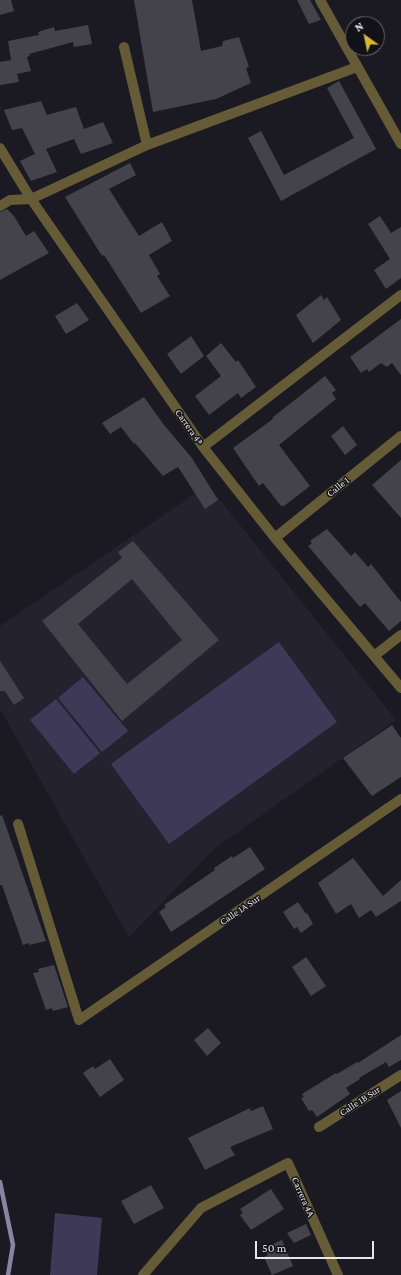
<!DOCTYPE html>
<html>
<head>
<meta charset="utf-8">
<style>
	body { margin:0 }
	#map { position:relative; width:401px; height:1275px; overflow:hidden; background:#1b1a22; font-family:"Crimson Pro",serif }
	canvas { display:block }
	.north { position:absolute; left:345px; top:16px; width:40px; height:40px; box-sizing:border-box; background:#121118; border:1px solid #67666c; border-radius:50%; rotate:327deg; font-size:11px; font-weight:700; line-height:16px; text-align:center; color:#e6e6eb }
	.north::after { content:''; display:block; margin:auto; width:14px; height:18px; background:#d5b534; clip-path:polygon(50% 0,100% 100%,50% 72%,0 100%) }
	.scale { position:absolute; left:255px; top:1241px; width:119px; height:18px; box-sizing:border-box; border:2px solid #e6e6eb; border-top:0; padding-left:5px; font-size:12px; line-height:14px; white-space:nowrap; color:#e6e6eb; -webkit-text-stroke:3px #121118; paint-order:stroke }
</style>
</head>
<body>
<div id="map">
<canvas width="401" height="1275"></canvas>
<div class="north">N</div>
<div class="scale">50 m</div>
</div>
<script>
const g = document.querySelector('canvas').getContext('2d');
g.lineJoin = 'round';
function paint(path, color) {
  g.fillStyle = color;
  g.fill(path, 'evenodd');
}
function toPath(rows) {
  const path = new Path2D();
  for (const r of rows) {
    path.moveTo(r[0], r[1]);
    for (let i = 2; i < r.length; i += 2) path.lineTo(r[i], r[i + 1]);
  }
  return path;
}
function strokePath(path, color, width, dash) {
  g.strokeStyle = color;
  g.lineWidth = width;
  g.lineCap = dash ? 'butt' : 'round';
  g.setLineDash(dash || []);
  g.stroke(path);
}
function drawText(font, color, halo, rows, align = 'center') {
  g.font = font + ' "Crimson Pro",serif';
  g.lineWidth = 3;
  g.setLineDash([]);
  g.textBaseline = 'middle';
  g.strokeStyle = halo;
  g.fillStyle = color;
  for (const [text, x, y, turn = 0] of rows) {
    g.save();
    g.translate(x, y);
    g.rotate((+turn || 0) * Math.PI / 180);
    g.textAlign = isNaN(turn) ? turn : align;
    if (halo) g.strokeText(text, 0, 0);
    g.fillText(text, 0, 0);
    g.restore();
  }
}
paint(toPath([
	[208,485,396,720,214,849,129,937,0,709,0,626]
]), '#252230');
paint(toPath([
	[279,642,337,722,169,844,111,764],
	[83,677,128,731,102,752,58,698],
	[56,699,100,753,74,774,30,720],
	[55,1213,102,1218,97,1275,50,1275]
]), '#3f3958');
strokePath(toPath([
	[0,1182,13,1245,8,1275]
]), '#8984a1', 4.5);
paint(toPath([
	[0,0,11,0,14,11,0,15],
	[134,0,192,0,201,51,222,46,223,41,239,37,249,67,246,68,251,83,216,99,153,112],
	[297,0,310,0,321,20,309,24],
	[88,25,92,44,74,47,73,42,29,54,30,56,27,57,31,71,17,74,19,82,0,85,0,62,11,60,8,41,39,35,38,32,54,27,55,31],
	[339,81,376,149,281,201,248,138,261,131,284,175,354,138,327,88],
	[41,101,47,115,76,107,84,129,103,122,113,143,81,154,74,139,46,149,57,172,31,181,20,161,35,154,22,128,12,130,4,110],
	[130,163,136,175,109,189,139,236,162,222,172,241,149,255,160,274,157,276,170,296,141,313,104,255,102,256,65,197],
	[7,209,14,216,26,236,34,231,49,253,0,280,0,212],
	[380,216,391,233,401,227,401,278,386,289,374,270,390,259,368,224],
	[321,295,324,300,327,297,341,320,313,343,296,315],
	[77,303,89,320,66,334,55,316],
	[401,319,401,375,392,363,387,367,381,363,369,372,367,369,361,373,350,357],
	[191,336,204,356,181,374,167,354],
	[221,343,236,362,238,360,256,387,241,398,238,393,209,415,195,396,221,376,206,356],
	[325,376,336,390,332,393,336,399,279,445,310,486,284,506,281,506,263,483,259,486,233,448,273,419,272,418],
	[144,397,164,425,192,458,218,500,205,509,178,467,163,476,135,443,134,444,121,427,110,434,102,423],
	[343,426,357,445,345,455,331,436],
	[401,460,401,518,372,485],
	[327,529,351,556,355,552,368,567,371,564,401,602,401,621,389,631,365,603,360,607,308,546,312,543,310,541],
	[133,541,219,640,122,721,42,621,122,558,118,552],
	[132,579,182,640,127,684,78,624],
	[0,661,24,698,14,705,5,691,0,691],
	[392,725,401,738,401,777,372,796,343,758],
	[2,815,15,852,46,941,29,945,29,943,23,945,2,885,0,885,0,816],
	[250,847,265,869,171,932,159,912,166,907,164,905,215,870,214,868,232,856,233,858],
	[353,858,383,896,401,880,401,901,376,917,371,910,359,918,351,904,336,914,318,883],
	[298,902,306,914,307,913,313,924,301,933,297,927,294,929,283,912],
	[306,957,326,986,311,996,292,967],
	[54,965,68,1007,53,1011,52,1008,46,1010,33,973,39,972,38,969],
	[208,1028,221,1043,207,1056,194,1040],
	[401,1035,401,1060,389,1067,386,1062,359,1078,360,1079,346,1088,350,1094,317,1117,312,1110,309,1111,301,1098,304,1097,302,1094,336,1073,337,1074,357,1062,358,1063],
	[110,1059,124,1080,100,1097,83,1073,93,1066,95,1069],
	[401,1091,401,1128,387,1100],
	[263,1106,273,1129,230,1147,235,1155,205,1170,188,1138,250,1108,251,1111],
	[151,1185,164,1208,134,1224,121,1201],
	[271,1189,284,1209,251,1230,240,1215,243,1213,240,1209],
	[306,1224,311,1235,294,1243,287,1233],
	[282,1240,293,1266,272,1275,264,1257,268,1255,265,1248]
]), '#44434c');
strokePath(toPath([
	[320,0,401,144],
	[124,47,147,145],
	[0,148,31,199,203,447,275,538,401,688],
	[0,206,10,200,31,199,147,145,357,67],
	[203,447,401,295],
	[275,538,401,436],
	[374,656,401,635],
	[18,824,79,1020,401,799],
	[319,1127,401,1075],
	[143,1275,201,1208,288,1163,338,1275]
]), '#655b36', 10);
drawText('10px', '#e6e6eb', '#121118', [
	["Carrera 4ª",189,427,55],
	["Calle 1",338,487,-39],
	["Calle 1A Sur",240,910,-34],
	["Calle 1B Sur",360,1101,-33],
	["Carrera 4A",303,1197,66]
]);
</script>
</body>
</html>
